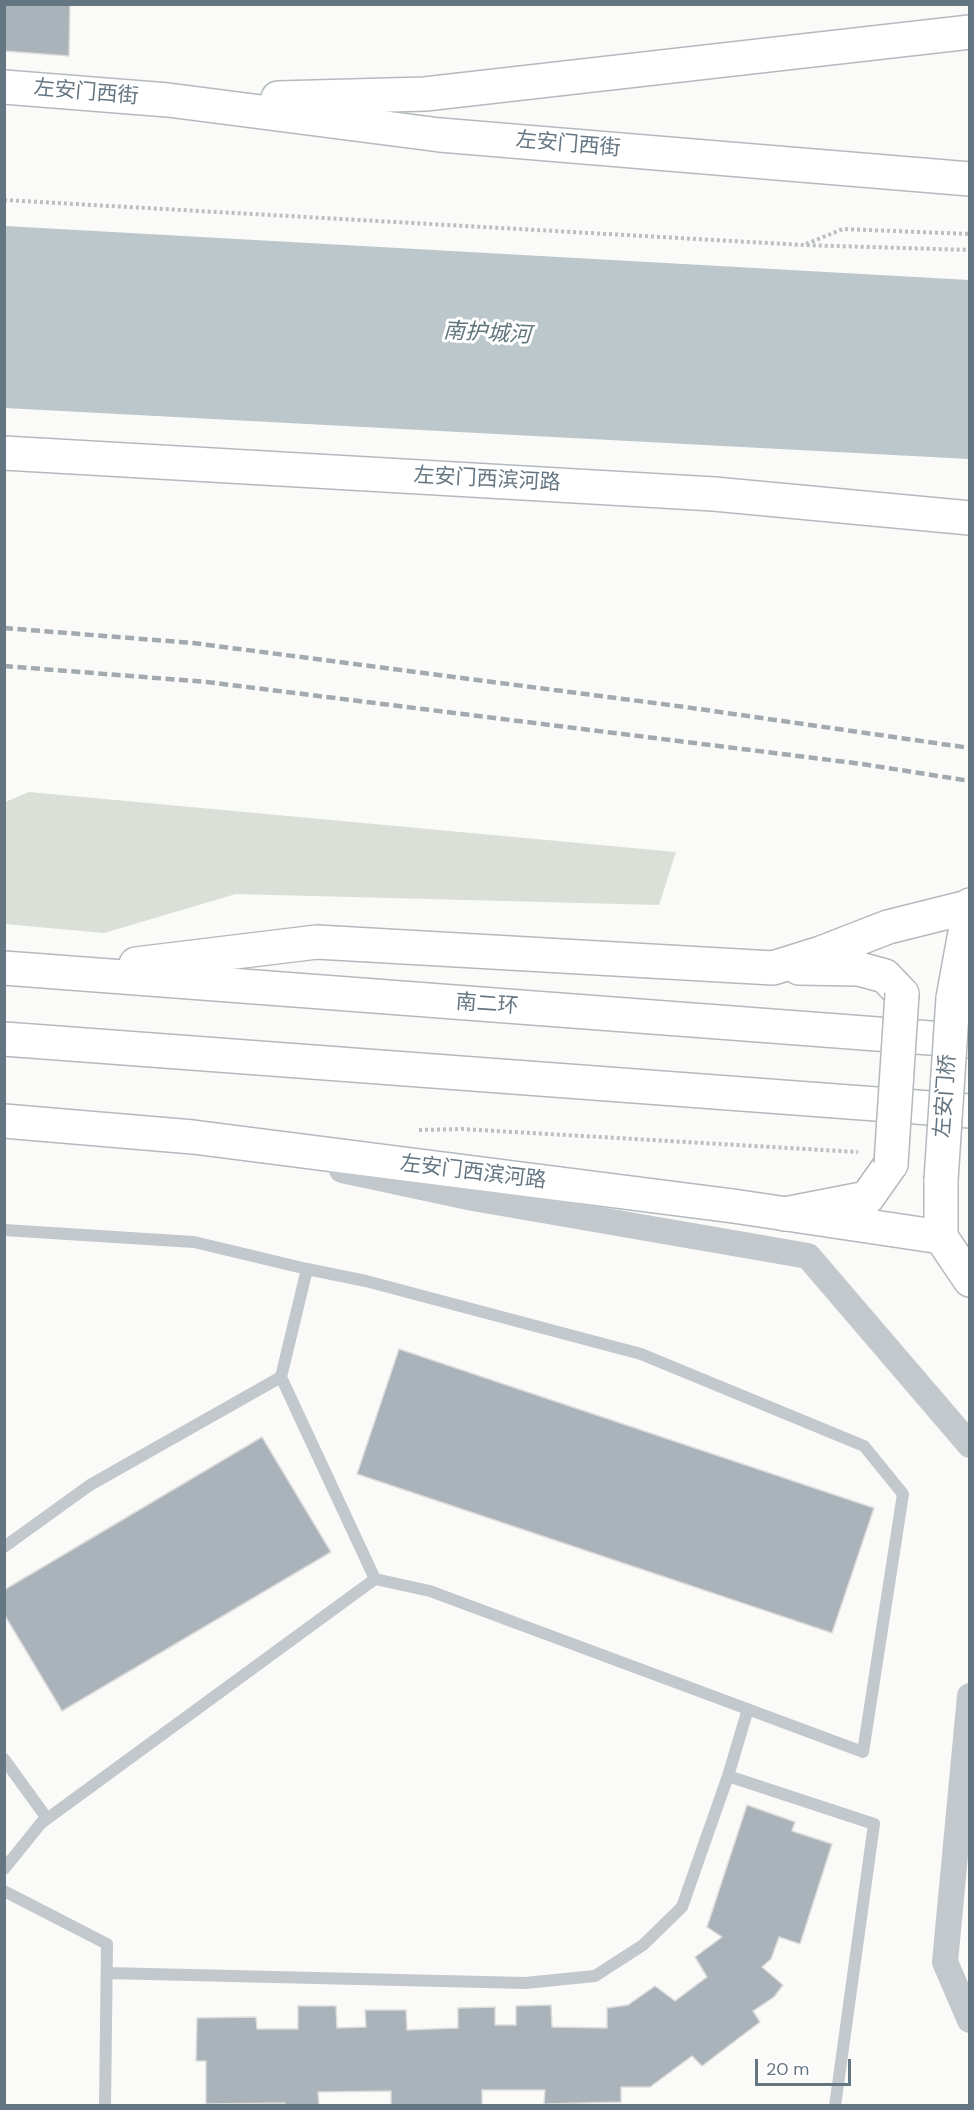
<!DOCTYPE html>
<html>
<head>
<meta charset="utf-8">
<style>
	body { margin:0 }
	#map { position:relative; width:974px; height:2110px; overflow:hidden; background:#fafaf8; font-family:"DM Sans",sans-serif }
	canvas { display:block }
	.frame { position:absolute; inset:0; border:6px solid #657683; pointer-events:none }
	.scale { position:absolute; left:755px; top:2059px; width:96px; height:27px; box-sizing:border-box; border:3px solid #657683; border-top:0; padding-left:8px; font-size:18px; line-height:21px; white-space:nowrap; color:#657683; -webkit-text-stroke:4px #fff; paint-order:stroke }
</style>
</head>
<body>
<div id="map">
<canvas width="974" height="2110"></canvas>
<div class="frame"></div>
<div class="scale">20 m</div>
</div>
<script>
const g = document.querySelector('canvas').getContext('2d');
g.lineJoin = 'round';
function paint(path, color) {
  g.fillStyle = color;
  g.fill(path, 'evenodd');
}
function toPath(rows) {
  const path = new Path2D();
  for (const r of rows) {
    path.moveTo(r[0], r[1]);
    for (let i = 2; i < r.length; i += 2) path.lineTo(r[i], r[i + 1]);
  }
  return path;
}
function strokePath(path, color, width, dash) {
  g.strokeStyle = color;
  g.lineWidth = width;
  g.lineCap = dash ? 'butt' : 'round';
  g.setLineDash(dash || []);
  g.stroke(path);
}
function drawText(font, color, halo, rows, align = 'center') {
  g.font = font + ' "DM Sans","Noto Sans SC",sans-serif';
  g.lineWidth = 6;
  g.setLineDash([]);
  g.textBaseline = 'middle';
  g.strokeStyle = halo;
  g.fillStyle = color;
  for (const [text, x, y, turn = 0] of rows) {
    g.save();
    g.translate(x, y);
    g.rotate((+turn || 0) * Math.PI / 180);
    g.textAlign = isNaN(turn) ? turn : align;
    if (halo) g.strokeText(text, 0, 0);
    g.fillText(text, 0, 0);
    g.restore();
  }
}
paint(toPath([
	[29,792,676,852,659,905,236,894,104,933,5,924,5,802]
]), '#dadfd7');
paint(toPath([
	[5,226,969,280,969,459,5,408]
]), '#bbc7cb');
const building = toPath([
	[4,4,70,4,69,56,4,51,4,4],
	[399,1349,874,1508,832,1633,357,1474,399,1349],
	[262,1437,331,1552,62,1711,4,1614,4,1590,262,1437],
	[747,1805,795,1822,792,1831,832,1844,800,1944,779,1937,771,1959,762,1967,783,1985,774,1997,753,2011,760,2022,702,2066,692,2056,650,2087,621,2087,621,2102,544,2104,545,2090,482,2090,482,2106,391,2106,391,2091,318,2092,319,2106,285,2106,285,2103,206,2104,206,2061,196,2061,197,2018,256,2017,257,2029,298,2029,298,2006,336,2006,337,2028,366,2027,365,2010,406,2010,407,2030,458,2028,458,2008,495,2007,495,2025,516,2025,516,2006,551,2005,552,2027,607,2028,607,2008,628,2005,655,1986,675,2001,707,1977,695,1957,722,1937,707,1927,747,1805]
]);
paint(building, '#aab3b9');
strokePath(building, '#dcdcda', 1.5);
const secondary = toPath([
	[4,87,168,100,440,135,970,179],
	[278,98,425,94,970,32],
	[4,453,714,494,970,518],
	[953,998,970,905],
	[4,1121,193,1137,733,1206,941,1237],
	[941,1180,941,1237,970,1280]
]);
const highway = toPath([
	[136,964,317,942,773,968,821,953,888,927,968,907],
	[4,968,970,1041],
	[799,968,859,969,885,976,902,994],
	[4,1039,970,1111],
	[785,1214,867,1198,891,1164]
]);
strokePath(secondary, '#b3babf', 36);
strokePath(highway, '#b4b9bd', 36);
strokePath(toPath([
	[4,200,803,245,970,250],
	[806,244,843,229,970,234],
	[419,1130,462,1129,858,1152]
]), '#bbbfc2', 4, [3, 3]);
strokePath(toPath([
	[4,1230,194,1242,307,1269],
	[281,1377,375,1579],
	[4,1547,90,1485,281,1377,307,1269,366,1281,641,1354,864,1446,903,1494,863,1752,430,1591,375,1579,40,1824],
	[748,1709,728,1776,874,1824,835,2106],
	[4,1759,46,1817,4,1869],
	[4,1891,107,1944,105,2106],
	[107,1973,525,1983,595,1976,643,1945,682,1907,728,1776]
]), '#c3c8cc', 12);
strokePath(toPath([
	[342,1170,473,1198,808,1256,970,1445],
	[970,1696,945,1962,970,2020]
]), '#c3c8cc', 26);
strokePath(secondary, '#fff', 33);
strokePath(highway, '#fff', 33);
strokePath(toPath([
	[4,628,193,643,685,707,970,748],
	[4,666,207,682,862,764,970,781]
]), '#a2aab0', 4.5, [9, 4.5]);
const secondaryBridge = toPath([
	[941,1180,953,998]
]);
const highwayBridge = toPath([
	[891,1164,902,994]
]);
strokePath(secondaryBridge, '#b3babf', 36, []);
strokePath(highwayBridge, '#b4b9bd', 36, []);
strokePath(secondaryBridge, '#fff', 33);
strokePath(highwayBridge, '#fff', 33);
drawText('21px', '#657683', '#fff', [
	["左安门西街",86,93,5],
	["左安门西街",568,145,5],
	["左安门西滨河路",487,480,3],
	["南二环",487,1005,4],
	["左安门桥",946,1096,-86],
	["左安门西滨河路",473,1173,7]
]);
drawText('italic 22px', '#60757c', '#fff', [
	["南护城河",487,334,3]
]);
</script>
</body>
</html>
